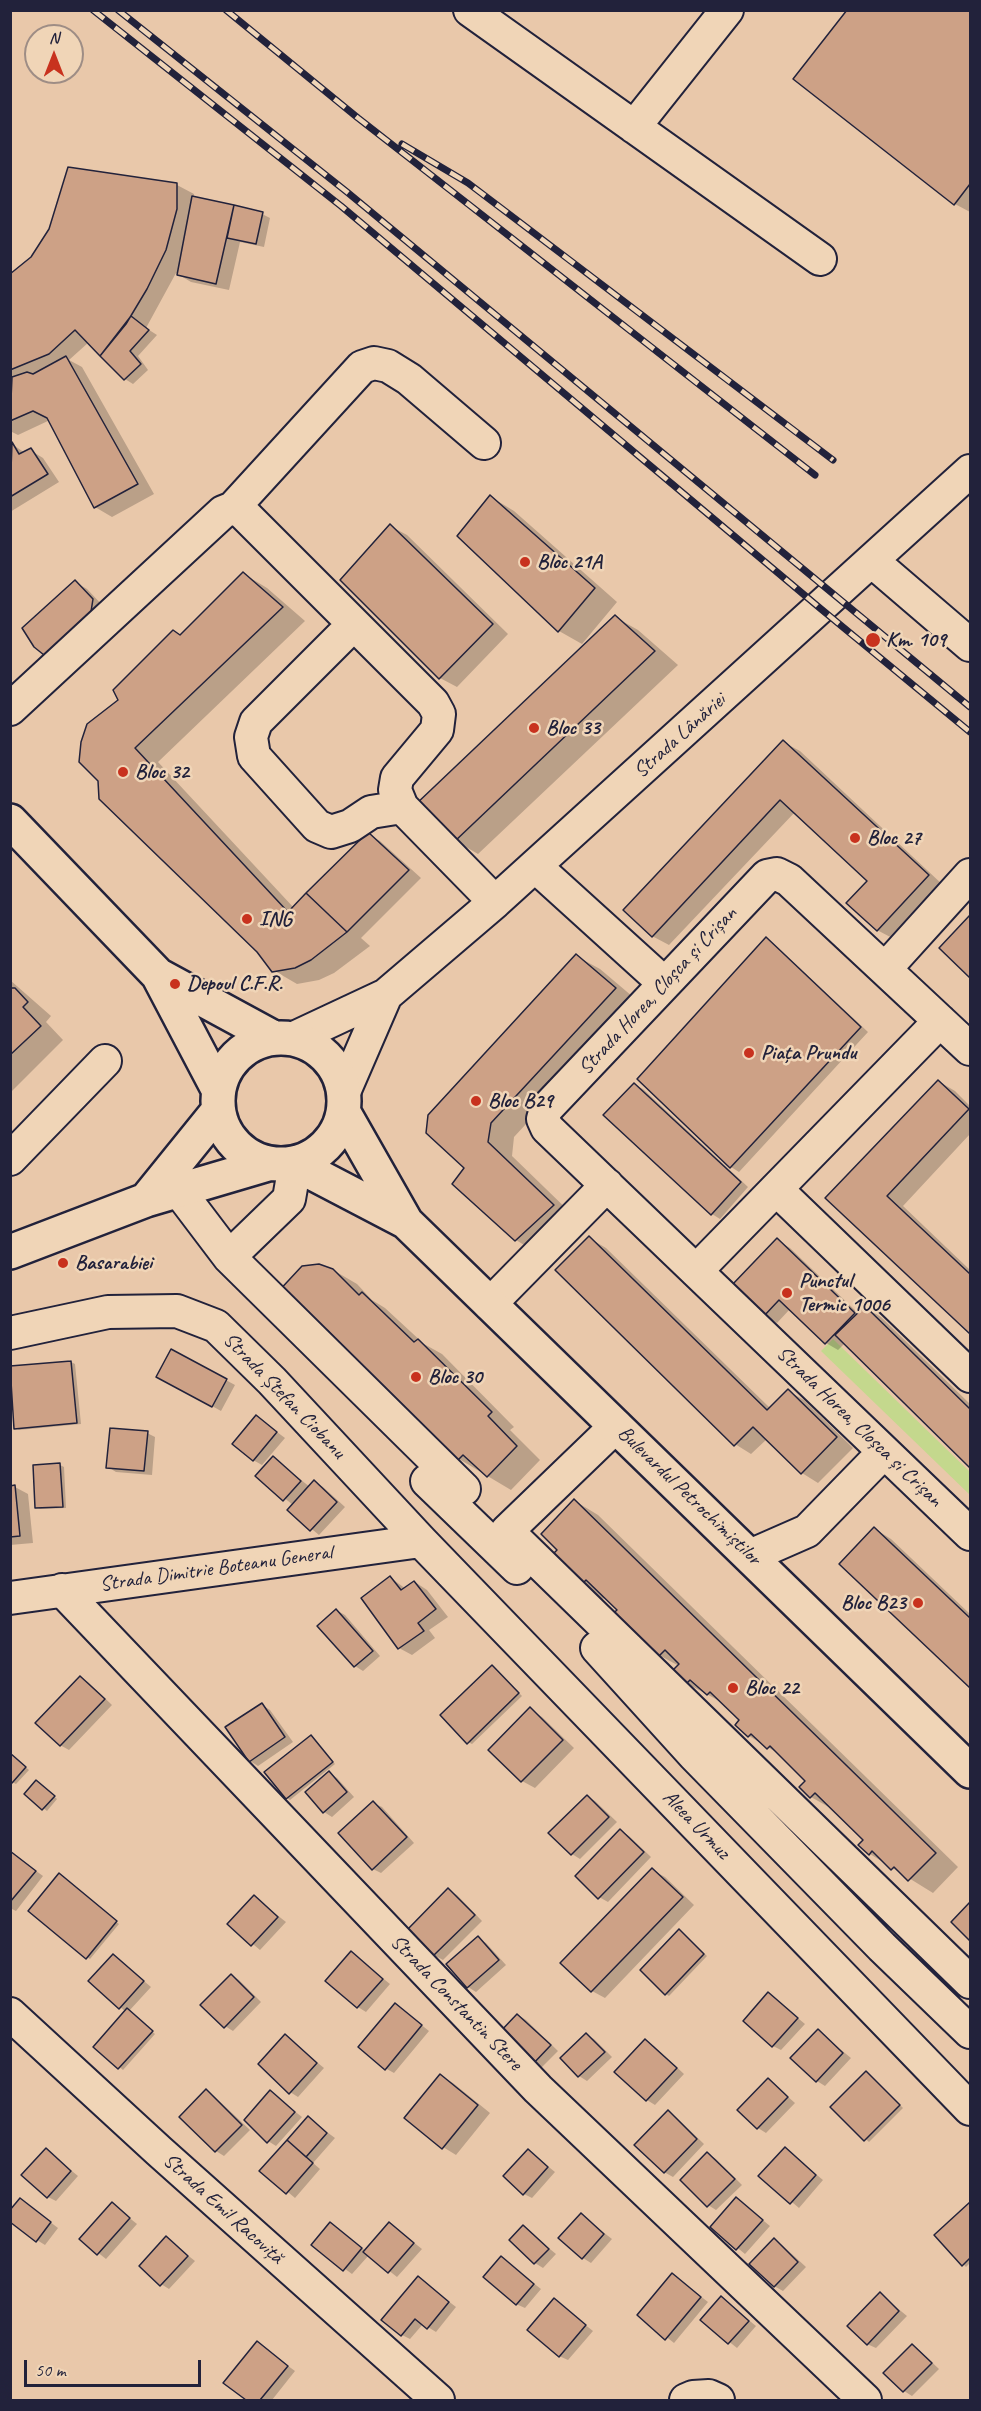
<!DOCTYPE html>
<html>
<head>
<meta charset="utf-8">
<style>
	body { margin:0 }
	#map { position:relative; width:981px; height:2411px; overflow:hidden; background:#e9c8aa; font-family:Caveat,sans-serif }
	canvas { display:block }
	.frame { position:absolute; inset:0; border:12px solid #22223b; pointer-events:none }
	.north { position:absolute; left:24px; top:24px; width:60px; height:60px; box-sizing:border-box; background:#f0d5b7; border:2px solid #9e8d85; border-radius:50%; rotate:0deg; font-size:16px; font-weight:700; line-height:24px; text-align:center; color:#22223b }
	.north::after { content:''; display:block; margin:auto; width:21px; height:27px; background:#c8321e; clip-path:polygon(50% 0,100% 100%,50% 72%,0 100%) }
	.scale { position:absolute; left:24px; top:2360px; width:177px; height:27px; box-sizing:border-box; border:3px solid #22223b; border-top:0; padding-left:8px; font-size:18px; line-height:21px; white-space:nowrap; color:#22223b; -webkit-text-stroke:4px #f0d5b7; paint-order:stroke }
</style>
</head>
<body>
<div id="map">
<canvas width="981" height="2411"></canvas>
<div class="frame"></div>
<div class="north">N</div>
<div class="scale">50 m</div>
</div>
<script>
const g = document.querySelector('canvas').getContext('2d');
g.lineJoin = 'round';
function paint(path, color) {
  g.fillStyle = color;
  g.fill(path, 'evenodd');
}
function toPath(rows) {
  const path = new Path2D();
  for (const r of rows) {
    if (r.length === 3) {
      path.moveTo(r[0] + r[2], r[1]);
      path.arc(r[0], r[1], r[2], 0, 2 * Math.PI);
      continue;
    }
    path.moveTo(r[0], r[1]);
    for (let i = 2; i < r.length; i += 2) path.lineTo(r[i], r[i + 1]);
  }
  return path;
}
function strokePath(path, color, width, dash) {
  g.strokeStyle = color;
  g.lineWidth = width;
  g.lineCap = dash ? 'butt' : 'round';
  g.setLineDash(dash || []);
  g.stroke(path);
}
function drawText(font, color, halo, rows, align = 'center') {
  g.font = font + ' Caveat,sans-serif';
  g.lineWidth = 5;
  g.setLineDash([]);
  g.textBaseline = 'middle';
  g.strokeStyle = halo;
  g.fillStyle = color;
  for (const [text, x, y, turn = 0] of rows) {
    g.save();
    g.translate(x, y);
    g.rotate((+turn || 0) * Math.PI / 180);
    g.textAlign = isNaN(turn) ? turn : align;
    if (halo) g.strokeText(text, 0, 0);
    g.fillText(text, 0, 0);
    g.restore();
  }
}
paint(toPath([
	[833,1339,970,1472,970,1495,821,1351]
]), '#c4d88d');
paint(toPath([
	[848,10,970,10,970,212,955,204],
	[177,185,194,194,194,198,262,214,270,218,264,247,240,242,229,290,191,282,176,273,146,328,157,335,138,356,148,370,133,384,125,379,89,342,69,360,82,367,154,494,112,517,95,507,50,420,18,435,10,431,10,276],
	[12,444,25,453,30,450,43,458,59,482,10,512],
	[491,497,514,511,617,602,582,644,559,631],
	[390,526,407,535,508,634,457,687,440,678],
	[244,574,267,588,305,621,158,762,294,908,368,834,380,841,421,878,361,938,370,946,334,973,319,980,297,984,273,970,258,951,101,798,120,700],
	[75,582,87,589,105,608,70,661],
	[615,617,638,630,678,665,478,854,454,840],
	[783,742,800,751,944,886,894,939,877,930,869,880,795,812,669,945,652,936],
	[970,917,970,976,941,948],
	[766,939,774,944,868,1032,739,1172,728,1165],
	[576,956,600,969,639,1002,514,1137,512,1156,577,1219,539,1254,516,1240,466,1168],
	[10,980,51,1016,46,1022,63,1040,10,1093],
	[938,1081,955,1091,970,1106,970,1134,903,1206,970,1270,970,1332,828,1198],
	[635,1085,643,1089,748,1187,720,1219,712,1214],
	[589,1238,606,1248,770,1408,788,1391,804,1400,853,1448,818,1483,802,1473,767,1439,751,1454,735,1444],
	[777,1240,790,1248,859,1314,865,1307,881,1317,970,1404,970,1466,845,1343,838,1350,826,1343,790,1309,777,1323,764,1315],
	[333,1270,357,1284,372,1300,385,1308,424,1344,442,1354,514,1427,510,1430,540,1460,511,1490,459,1459,347,1347,306,1324],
	[172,1351,235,1385,221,1411,158,1376],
	[71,1362,75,1364,81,1424,19,1430,16,1428,10,1368],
	[257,1417,285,1438,262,1465,253,1460],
	[147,1433,155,1437,152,1475,116,1472,108,1467],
	[273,1458,310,1487,315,1482,323,1487,345,1507,319,1535,289,1510,293,1505,257,1476],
	[60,1465,64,1467,66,1508,40,1509,36,1507],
	[10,1487,15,1487,28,1494,33,1543,10,1545],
	[575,1501,598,1515,958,1867,933,1893,870,1854,865,1840,834,1810,811,1797,807,1781,781,1755,749,1736,742,1720,725,1704,686,1683,679,1666,659,1655,642,1638,621,1626,619,1610,605,1597,603,1599,580,1585,559,1550],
	[875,1529,891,1539,970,1614,970,1685,842,1564],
	[391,1578,406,1589,415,1582,427,1590,448,1617,429,1630,435,1638,412,1655,399,1648],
	[336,1610,345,1615,380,1656,363,1671,355,1666],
	[493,1667,522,1696,472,1744,468,1742],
	[80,1678,88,1682,112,1705,69,1750,60,1745],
	[262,1705,270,1710,293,1742,258,1766,250,1761],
	[530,1709,542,1717,574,1748,535,1788,522,1781,490,1750],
	[311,1737,335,1764,290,1800,287,1798],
	[10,1754,29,1770,16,1784,12,1782],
	[329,1773,337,1778,354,1797,332,1817,324,1812],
	[40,1784,57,1799,47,1811,26,1794],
	[587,1796,595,1801,617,1822,580,1859,572,1854],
	[373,1803,382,1807,414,1843,381,1873,373,1869],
	[621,1831,629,1836,651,1857,608,1902,599,1897],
	[10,1852,43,1876,16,1911,10,1908],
	[652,1870,665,1877,694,1905,605,1998,592,1991,563,1963],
	[63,1877,119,1924,90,1959,87,1957],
	[448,1890,457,1895,482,1921,443,1960,434,1955,409,1930],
	[254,1897,286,1922,260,1950,229,1924],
	[683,1933,707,1956,669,1996,666,1994],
	[478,1938,486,1943,506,1965,476,1992,468,1987],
	[351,1953,390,1984,366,2012,358,2007],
	[113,1955,151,1987,129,2011,155,2034,123,2070,95,2046,126,2012,90,1981],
	[231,1975,239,1980,261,2002,233,2031,225,2026],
	[769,1994,805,2024,781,2050,773,2046],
	[395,2004,429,2031,394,2073,385,2068],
	[518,2015,526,2020,558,2051,540,2069,500,2034],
	[818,2031,851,2058,825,2086,817,2081],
	[586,2035,594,2039,612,2057,587,2081,579,2076,562,2058],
	[285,2036,324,2068,298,2097,290,2092],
	[645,2041,654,2046,684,2074,655,2105,647,2100,617,2072],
	[870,2075,903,2108,869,2142,832,2107],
	[441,2076,453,2083,490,2113,456,2155,443,2147],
	[769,2080,795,2103,766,2133,758,2128],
	[206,2091,214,2096,250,2130,224,2156,216,2151,181,2117],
	[270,2092,302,2117,276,2146,268,2141],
	[668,2112,676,2117,704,2144,673,2177,664,2172],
	[308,2118,335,2138,313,2163,320,2169,295,2198,262,2170],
	[785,2149,823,2180,799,2208,761,2176],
	[46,2150,78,2176,56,2201,48,2197],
	[529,2151,555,2172,532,2198,524,2194],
	[708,2154,716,2159,742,2185,716,2210,708,2205],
	[737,2199,770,2226,745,2254,712,2227],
	[112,2204,137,2224,106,2259,81,2239],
	[970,2204,970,2263,966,2267,936,2235],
	[28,2205,58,2228,45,2245,37,2240],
	[581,2215,612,2239,591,2263,583,2258],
	[389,2223,422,2249,397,2277,369,2255,352,2274,313,2245,338,2229,366,2251],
	[523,2227,556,2254,543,2268,535,2263],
	[166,2238,195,2261,169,2289,161,2284],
	[774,2240,782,2245,806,2267,783,2291,774,2286],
	[501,2258,541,2289,525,2308,516,2304],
	[673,2275,708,2302,674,2343,639,2315],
	[418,2278,456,2307,436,2332,423,2324,410,2339,402,2335],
	[880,2294,907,2316,876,2348,867,2344],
	[721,2298,756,2326,737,2348,702,2320],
	[554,2300,593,2331,568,2360,559,2356],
	[257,2343,295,2371,272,2400,248,2400,225,2383],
	[912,2346,920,2351,939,2369,912,2396,904,2391,885,2373]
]), '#0003');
const building = toPath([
	[847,10,970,10,970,184,954,205,793,79,847,10],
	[68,167,177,183,177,209,166,250,147,289,126,324,100,356,75,330,49,354,10,370,10,274,31,257,49,229,68,167],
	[192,196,234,205,216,284,177,275,192,196],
	[234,205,263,212,256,244,227,238,234,205],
	[131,316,149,330,130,351,141,364,124,380,100,356,131,316],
	[66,356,138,484,94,508,47,418,33,411,10,421,12,377,27,372,33,374,66,356],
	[12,442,19,454,31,448,48,474,10,497,12,442],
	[490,495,595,588,558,632,457,536,490,495],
	[390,524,493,624,439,679,340,580,390,524],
	[243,572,283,607,135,748,288,912,306,893,347,932,311,960,295,968,272,972,257,952,99,799,98,781,79,762,81,742,87,724,118,700,113,690,173,630,180,635,243,572],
	[75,580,93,599,90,618,57,654,44,655,34,647,22,628,75,580],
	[615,615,655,651,454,842,414,806,615,615],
	[783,740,929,875,877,931,846,903,867,881,780,800,652,937,623,910,783,740],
	[368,832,409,870,347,932,306,893,368,832],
	[970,915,970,978,939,948,970,915],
	[766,937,861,1027,730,1168,637,1079,766,937],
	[576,954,616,988,491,1123,488,1142,554,1205,515,1241,452,1184,464,1168,426,1133,428,1115,576,954],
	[10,988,15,988,28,1002,23,1007,41,1026,10,1055,10,988],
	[938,1080,969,1109,887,1196,970,1274,970,1334,825,1198,938,1080],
	[634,1083,741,1182,711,1215,603,1115,634,1083],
	[589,1236,767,1410,788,1389,837,1437,801,1474,753,1427,734,1446,555,1270,589,1236],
	[777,1238,855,1313,825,1344,779,1300,763,1317,731,1286,777,1238],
	[319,1264,333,1269,359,1295,362,1292,414,1342,418,1339,492,1412,488,1416,517,1446,487,1477,463,1455,458,1460,327,1330,322,1335,275,1295,302,1266,319,1264],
	[865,1306,970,1409,970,1468,835,1335,865,1306],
	[171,1349,227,1379,212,1407,156,1377,171,1349],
	[71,1361,77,1423,14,1429,10,1366,71,1361],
	[256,1415,277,1432,253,1461,232,1444,256,1415],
	[110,1428,148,1431,144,1471,106,1468,110,1428],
	[273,1456,301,1481,283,1501,255,1476,273,1456],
	[60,1463,63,1507,35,1508,33,1465,60,1463],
	[314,1480,337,1502,310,1531,287,1510,314,1480],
	[15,1485,20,1536,10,1537,10,1486,15,1485],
	[574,1499,936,1853,908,1881,894,1867,891,1870,872,1851,869,1855,858,1845,863,1840,815,1793,810,1798,799,1787,805,1781,770,1746,767,1749,751,1734,748,1737,735,1725,739,1720,710,1692,707,1695,690,1680,686,1684,672,1671,679,1664,665,1650,659,1656,624,1623,620,1627,609,1617,617,1610,586,1580,579,1587,549,1558,557,1550,541,1534,574,1499],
	[874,1527,970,1618,970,1688,839,1564,874,1527],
	[390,1576,401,1590,414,1581,436,1609,418,1623,424,1631,398,1649,361,1598,390,1576],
	[336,1609,373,1651,354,1667,317,1626,336,1609],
	[492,1665,519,1693,467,1744,440,1715,492,1665],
	[80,1676,105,1699,60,1746,35,1723,80,1676],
	[262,1703,285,1737,249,1762,225,1727,262,1703],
	[530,1707,563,1740,521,1782,488,1750,530,1707],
	[311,1735,333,1762,286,1799,264,1772,311,1735],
	[10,1753,26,1767,12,1783,10,1782,10,1753],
	[329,1771,347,1792,323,1813,305,1792,329,1771],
	[36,1780,55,1796,42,1810,24,1794,36,1780],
	[587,1795,609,1817,571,1855,548,1833,587,1795],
	[373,1801,407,1837,372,1870,338,1833,373,1801],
	[620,1829,644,1852,598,1899,575,1876,620,1829],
	[10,1851,36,1871,10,1902,10,1851],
	[652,1868,683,1897,591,1992,560,1963,652,1868],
	[59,1873,117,1921,86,1959,28,1911,59,1873],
	[448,1888,475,1915,433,1956,407,1930,448,1888],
	[254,1895,278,1917,251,1946,227,1924,254,1895],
	[970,1902,970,1941,951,1922,970,1902],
	[679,1929,704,1954,665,1995,640,1970,679,1929],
	[478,1936,499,1960,467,1988,446,1964,478,1936],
	[351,1951,383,1979,357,2008,325,1981,351,1951],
	[113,1954,144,1981,119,2009,88,1981,113,1954],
	[231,1974,254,1997,224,2028,200,2005,231,1974],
	[768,1992,798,2018,772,2047,743,2021,768,1992],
	[395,2003,422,2025,385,2070,358,2047,395,2003],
	[127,2008,153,2031,118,2069,93,2047,127,2008],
	[517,2014,551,2045,531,2066,498,2034,517,2014],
	[818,2029,843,2053,816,2082,790,2058,818,2029],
	[586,2033,605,2052,578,2077,560,2058,586,2033],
	[285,2034,317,2063,289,2094,258,2064,285,2034],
	[645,2039,677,2068,646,2101,614,2072,645,2039],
	[866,2071,900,2105,864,2141,830,2107,866,2071],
	[440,2074,478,2105,442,2149,404,2118,440,2074],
	[768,2078,788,2097,757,2129,737,2110,768,2078],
	[206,2089,242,2125,215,2152,179,2117,206,2089],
	[270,2090,295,2112,267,2143,244,2120,270,2090],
	[668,2110,697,2139,664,2173,634,2145,668,2110],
	[308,2116,327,2133,306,2157,287,2140,308,2116],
	[287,2140,313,2163,286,2194,259,2171,287,2140],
	[785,2147,816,2175,790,2204,758,2176,785,2147],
	[46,2148,71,2171,47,2198,21,2175,46,2148],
	[528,2149,548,2167,523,2195,503,2176,528,2149],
	[707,2152,735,2179,707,2207,680,2180,707,2152],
	[736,2197,763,2220,736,2250,710,2227,736,2197],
	[20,2198,51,2222,36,2242,10,2222,10,2210,20,2198],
	[112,2202,130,2218,97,2255,79,2239,112,2202],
	[970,2202,970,2258,962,2266,934,2235,970,2202],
	[581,2213,604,2234,582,2259,558,2238,581,2213],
	[330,2222,362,2248,343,2271,311,2245,330,2222],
	[389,2222,414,2243,388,2273,363,2252,389,2222],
	[523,2225,549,2249,534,2264,509,2240,523,2225],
	[166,2236,188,2256,160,2286,139,2266,166,2236],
	[774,2238,798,2262,774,2287,749,2264,774,2238],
	[501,2256,534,2284,516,2305,483,2277,501,2256],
	[672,2273,701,2297,665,2340,637,2315,672,2273],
	[418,2276,449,2302,427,2329,415,2319,401,2336,381,2320,418,2276],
	[880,2292,899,2311,867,2345,847,2326,880,2292],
	[721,2296,749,2321,728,2344,700,2320,721,2296],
	[554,2298,586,2325,559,2357,527,2330,554,2298],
	[257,2341,288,2366,260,2400,246,2400,223,2383,257,2341],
	[912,2344,932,2363,903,2392,883,2373,912,2344]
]);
paint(building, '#cda186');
strokePath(building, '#22223b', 1.5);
const minor = toPath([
	[470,10,820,259],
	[634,127,727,10],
	[233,508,362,367,374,363,388,366,409,379,484,443],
	[872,561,970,645],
	[354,624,256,722,251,737,254,756,317,826,331,832,350,826,371,812,402,807],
	[10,709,223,512,233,508,241,511,433,703,439,714,437,730,397,778,395,790,402,807,495,902],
	[535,866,664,983],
	[885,969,970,875],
	[292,1039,386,995,495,902,970,471],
	[970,1049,789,880,777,874,767,876,546,1109,543,1119,547,1128,970,1534],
	[344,1092,386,995],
	[10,1159,105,1061],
	[776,1189,970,1376],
	[179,1191,229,1257,464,1489],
	[229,1257,289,1199,295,1164],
	[696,1271,940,1021],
	[490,1304,607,1185],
	[10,1333,108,1312,177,1311,216,1326,272,1381,421,1541,970,2109],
	[616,1426,507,1531,970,1982],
	[427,1481,517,1568],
	[750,1556,807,1531,884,1452],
	[62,1590,538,2089,865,2400],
	[10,1598,421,1541],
	[597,1648,694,1755,882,1947,970,2032],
	[10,2014,159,2151,438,2400],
	[686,2400,693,2397,709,2396,718,2400]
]);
const major = toPath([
	[10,821,158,975,218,1089],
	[158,975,274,1038],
	[281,1101,63],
	[344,1113,406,1222,970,1771],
	[295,1164,406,1222],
	[146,1200,218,1111],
	[10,1252,146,1200,268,1164]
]);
strokePath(minor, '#22223b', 36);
strokePath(major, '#22223b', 38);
strokePath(minor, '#f0d5b7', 32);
strokePath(major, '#f0d5b7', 33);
const rail = toPath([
	[93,10,341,206,821,609,970,732],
	[118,10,347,192,970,707],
	[226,10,358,118,815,475],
	[402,144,468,183,833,460]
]);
strokePath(rail, '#22223b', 7);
strokePath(rail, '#f0d5b7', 4.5, [14]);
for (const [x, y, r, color] of [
	[525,562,6,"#c8321e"],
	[873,640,8,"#c8321e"],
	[534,728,6,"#c8321e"],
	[123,772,6,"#c8321e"],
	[855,838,6,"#c8321e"],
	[247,919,6,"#c8321e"],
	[175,984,6,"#c8321e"],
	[749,1053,6,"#c8321e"],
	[476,1101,6,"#c8321e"],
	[63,1263,6,"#c8321e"],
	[787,1293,6,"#c8321e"],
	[416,1377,6,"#c8321e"],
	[918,1603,6,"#c8321e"],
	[733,1688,6,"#c8321e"]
]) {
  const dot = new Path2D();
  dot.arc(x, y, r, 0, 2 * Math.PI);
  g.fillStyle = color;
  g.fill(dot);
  strokePath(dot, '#f0d5b7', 2);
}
drawText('bold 21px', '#22223b', '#f0d5b7', [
	["Bloc 21A",537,562],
	["Km. 109",886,640],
	["Bloc 33",546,728],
	["Bloc 32",135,772],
	["Bloc 27",867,838],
	["ING",259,919],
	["Depoul C.F.R.",187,984],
	["Piața Prundu",761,1053],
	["Bloc B29",488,1101],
	["Basarabiei",75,1263],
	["Punctul",799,1281],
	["Termic 1006",799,1305],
	["Bloc 30",428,1377],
	["Bloc B23",906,1603,"right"],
	["Bloc 22",745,1688]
], 'left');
drawText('21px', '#22223b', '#f0d5b7', [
	["Strada Lânăriei",680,736,-42],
	["Strada Horea, Cloșca și Crișan",658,991,-47],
	["Strada Ștefan Ciobanu",284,1396,46],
	["Strada Horea, Cloșca și Crișan",859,1427,44],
	["Bulevardul Petrochimiștilor",689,1496,44],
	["Strada Dimitrie Boteanu General",216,1569,-8],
	["Aleea Urmuz",696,1825,46],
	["Strada Constantin Stere",456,2003,46],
	["Strada Emil Racoviță",223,2209,42]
]);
</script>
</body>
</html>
